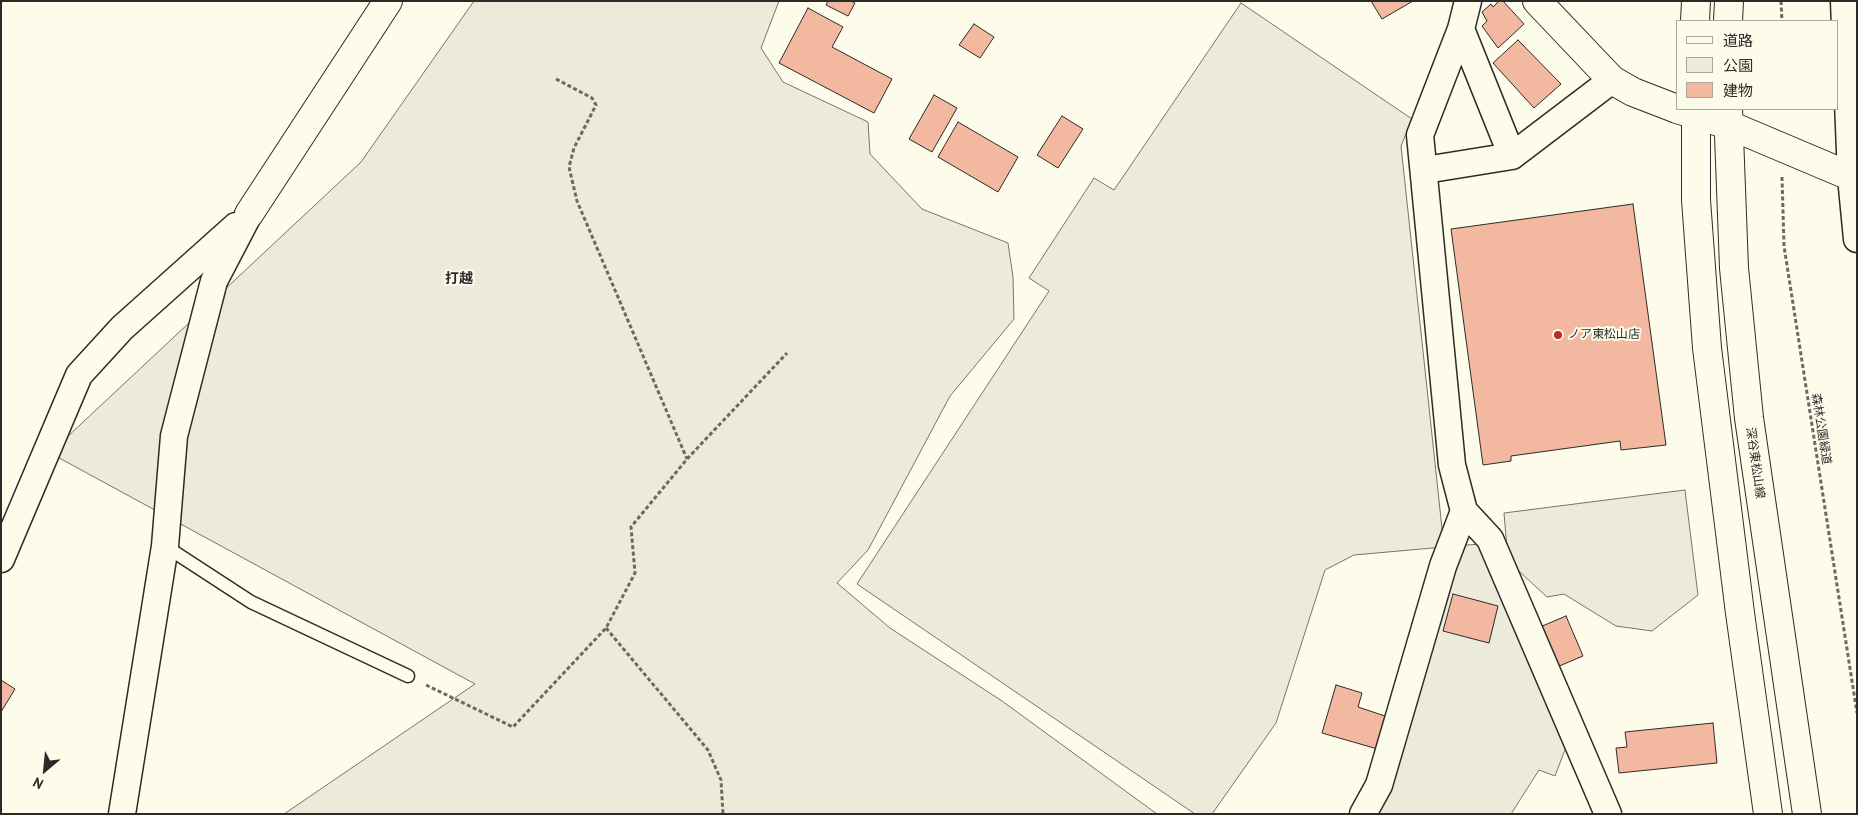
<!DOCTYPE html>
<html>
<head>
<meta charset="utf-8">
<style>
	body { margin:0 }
	#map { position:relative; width:1858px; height:815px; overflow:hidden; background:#fdfbea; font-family:"PT Sans","Noto Sans JP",sans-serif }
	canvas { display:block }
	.frame { position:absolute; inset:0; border:2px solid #2b2b2b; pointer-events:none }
	.legend { position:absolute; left:1676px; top:20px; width:162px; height:90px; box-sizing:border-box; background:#fdfbea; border:1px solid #a9a89e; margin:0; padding:6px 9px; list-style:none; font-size:15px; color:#2b2b2b }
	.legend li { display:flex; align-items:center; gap:10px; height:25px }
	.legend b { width:25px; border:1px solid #a9a89e }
	.north { position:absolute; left:20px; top:745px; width:50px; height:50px; -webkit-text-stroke:4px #fdfbea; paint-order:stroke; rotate:208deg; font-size:14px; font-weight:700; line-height:20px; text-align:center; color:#2b2b2b }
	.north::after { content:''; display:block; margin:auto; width:18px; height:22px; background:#2b2b2b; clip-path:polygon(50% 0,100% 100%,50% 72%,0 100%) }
</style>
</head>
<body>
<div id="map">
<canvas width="1858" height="815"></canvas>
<div class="frame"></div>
<ul class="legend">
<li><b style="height:6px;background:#fdfbea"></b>道路</li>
<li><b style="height:14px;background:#ecebdb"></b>公園</li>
<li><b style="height:14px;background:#f2b8a0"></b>建物</li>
</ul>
<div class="north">N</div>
</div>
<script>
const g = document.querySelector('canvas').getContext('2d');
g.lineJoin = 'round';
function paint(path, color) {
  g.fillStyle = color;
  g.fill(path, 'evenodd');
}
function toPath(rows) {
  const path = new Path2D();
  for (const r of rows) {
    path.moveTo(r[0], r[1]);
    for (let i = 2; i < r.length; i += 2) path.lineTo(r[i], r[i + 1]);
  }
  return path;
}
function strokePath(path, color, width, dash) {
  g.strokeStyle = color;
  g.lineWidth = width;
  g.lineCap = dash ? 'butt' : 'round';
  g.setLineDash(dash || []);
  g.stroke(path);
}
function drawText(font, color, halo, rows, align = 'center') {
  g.font = font + ' "PT Sans","Noto Sans JP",sans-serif';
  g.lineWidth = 4;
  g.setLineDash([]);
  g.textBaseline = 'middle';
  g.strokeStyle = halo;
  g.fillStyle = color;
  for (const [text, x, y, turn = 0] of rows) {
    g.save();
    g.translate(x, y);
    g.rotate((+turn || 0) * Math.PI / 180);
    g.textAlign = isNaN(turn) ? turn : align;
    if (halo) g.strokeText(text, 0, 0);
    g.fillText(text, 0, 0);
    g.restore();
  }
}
const green = toPath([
	[474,1,779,1,761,48,783,82,868,122,870,154,922,209,1008,243,1013,277,1014,319,950,396,868,550,837,583,890,628,1002,701,1157,814,284,814,475,684,50,453,361,162,474,1]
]);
paint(green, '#ecebdb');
strokePath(green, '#74746e', 1);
const parking = toPath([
	[1241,3,1412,119,1401,146,1444,547,1354,555,1325,570,1276,723,1212,814,1195,814,857,584,1049,291,1029,278,1094,178,1114,190,1241,3],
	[1685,490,1698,595,1652,631,1616,626,1564,594,1547,597,1508,561,1504,513,1685,490],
	[1483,544,1569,739,1555,776,1539,770,1511,814,1373,814,1453,575,1466,545,1483,544]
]);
paint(parking, '#eceadb');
strokePath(parking, '#74746e', 1);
const building = toPath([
	[828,1,851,1,855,3,848,16,826,5,828,1],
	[1371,1,1413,1,1382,19,1371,1],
	[1499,1,1503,1,1524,24,1498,48,1482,26,1487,21,1482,12,1491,4,1493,7,1499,1],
	[808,8,843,27,832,47,892,79,874,113,779,63,808,8],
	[974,24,994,37,980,58,959,45,974,24],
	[1518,40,1561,84,1534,108,1493,63,1518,40],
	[934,95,957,108,932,152,909,139,934,95],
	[1062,116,1083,129,1058,168,1037,155,1062,116],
	[958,122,1018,157,998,192,938,157,958,122],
	[1633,204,1666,445,1621,450,1620,441,1511,456,1511,461,1483,465,1451,229,1633,204],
	[1453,594,1498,606,1489,643,1443,631,1453,594],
	[1566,616,1583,656,1557,667,1540,627,1566,616],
	[1,680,15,689,1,712,1,680],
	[1336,685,1362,693,1358,707,1391,718,1381,750,1322,733,1336,685],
	[1713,723,1717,763,1619,773,1616,748,1627,747,1625,732,1713,723]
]);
paint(building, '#f2b8a0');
strokePath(building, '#2b2b2b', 1);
const lane = toPath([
	[165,546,251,602,408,676]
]);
const street = toPath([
	[1468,1,1461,29,1420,135,1452,465,1464,511,1490,539,1608,814],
	[1844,1,1851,177,1857,239],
	[1461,29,1512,156],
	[1425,170,1512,156,1612,80],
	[1,559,79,375,122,328,236,226],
	[122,814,165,546,174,436,214,281,249,214],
	[1363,814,1379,785,1443,566,1464,511]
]);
const secondary = toPath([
	[1537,1,1612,80,1633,92,1677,109],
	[1677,109,1729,125,1857,179],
	[249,214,388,1]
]);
const primary = toPath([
	[1695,21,1696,1],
	[1728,21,1729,1],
	[1696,109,1696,200,1707,348,1740,613,1768,814],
	[1728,109,1734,268,1749,418,1807,814]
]);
strokePath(lane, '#2b2b2b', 15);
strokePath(street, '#2b2b2b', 29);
strokePath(secondary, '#2b2b2b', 30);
strokePath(primary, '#2b2b2b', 30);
strokePath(toPath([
	[1781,1,1782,21],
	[556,79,592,98,596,105,574,148,569,167,577,201,687,459],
	[1782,177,1784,246,1857,713],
	[606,628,708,750,721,780,723,814],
	[426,685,513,727,606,628,635,573,631,527,687,459,787,353]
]), '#6a6964', 3, [4, 2.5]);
strokePath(lane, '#fdfbea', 12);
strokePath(street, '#fdfbea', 26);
strokePath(secondary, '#fdfbea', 28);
strokePath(primary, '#fdfbea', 28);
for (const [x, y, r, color] of [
	[1558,335,5,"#c62828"]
]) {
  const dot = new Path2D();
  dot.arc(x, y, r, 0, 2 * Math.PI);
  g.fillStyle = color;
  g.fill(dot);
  strokePath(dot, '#fdfbea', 2);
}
drawText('12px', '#2b2b2b', '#fdfbea', [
	["ノア東松山店",1568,335]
], 'left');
drawText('12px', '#2b2b2b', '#fdfbea', [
	["森林公園緑道",1821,429,81],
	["深谷東松山線",1755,463,82]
]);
drawText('bold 14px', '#2b2b2b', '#fdfbea', [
	["打越",459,279]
]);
</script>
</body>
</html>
